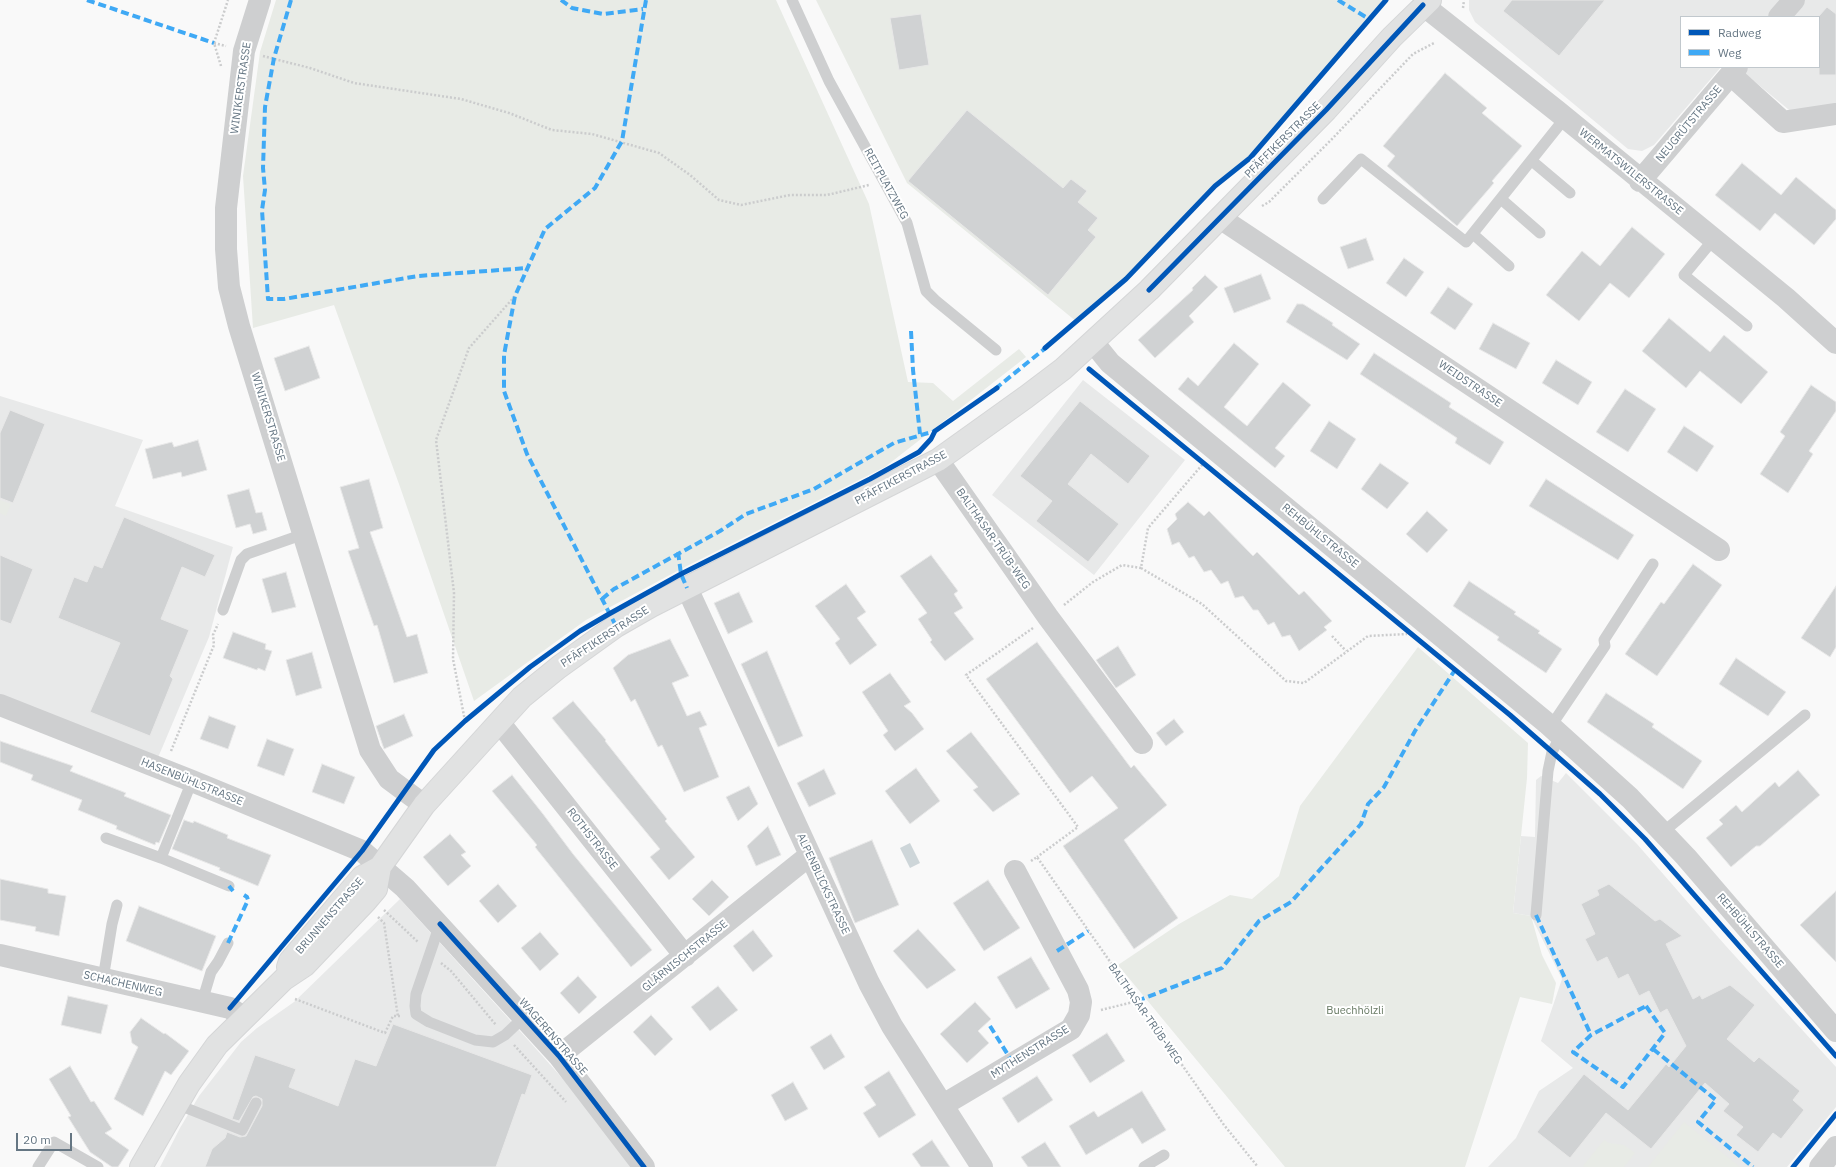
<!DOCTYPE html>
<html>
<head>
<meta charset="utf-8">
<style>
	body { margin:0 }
	#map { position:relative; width:1836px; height:1167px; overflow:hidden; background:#f9f9f9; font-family:"IBM Plex Sans",sans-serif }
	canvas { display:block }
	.legend { position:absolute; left:1680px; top:16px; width:140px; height:52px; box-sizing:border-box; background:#fff; border:1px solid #c1c8cd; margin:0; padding:5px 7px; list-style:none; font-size:12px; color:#657683 }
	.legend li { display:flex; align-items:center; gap:8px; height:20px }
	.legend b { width:20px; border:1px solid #c1c8cd }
	.scale { position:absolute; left:16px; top:1133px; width:56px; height:18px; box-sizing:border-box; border:2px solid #657683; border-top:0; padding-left:5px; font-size:12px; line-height:14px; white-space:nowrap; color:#657683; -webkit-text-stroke:3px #fff; paint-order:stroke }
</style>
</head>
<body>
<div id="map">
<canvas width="1836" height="1167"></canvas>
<ul class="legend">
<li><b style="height:5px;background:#0057b8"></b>Radweg</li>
<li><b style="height:5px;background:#3fa9f5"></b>Weg</li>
</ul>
<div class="scale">20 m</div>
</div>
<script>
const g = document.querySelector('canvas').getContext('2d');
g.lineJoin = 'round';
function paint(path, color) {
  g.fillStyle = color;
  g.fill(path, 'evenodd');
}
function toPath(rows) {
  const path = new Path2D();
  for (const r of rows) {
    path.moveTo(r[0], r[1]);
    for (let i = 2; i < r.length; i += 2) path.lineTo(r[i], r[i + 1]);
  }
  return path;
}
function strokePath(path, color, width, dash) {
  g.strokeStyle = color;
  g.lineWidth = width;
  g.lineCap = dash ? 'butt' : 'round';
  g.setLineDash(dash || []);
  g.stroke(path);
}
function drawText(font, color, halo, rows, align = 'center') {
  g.font = font + ' "IBM Plex Sans",sans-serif';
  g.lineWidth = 4;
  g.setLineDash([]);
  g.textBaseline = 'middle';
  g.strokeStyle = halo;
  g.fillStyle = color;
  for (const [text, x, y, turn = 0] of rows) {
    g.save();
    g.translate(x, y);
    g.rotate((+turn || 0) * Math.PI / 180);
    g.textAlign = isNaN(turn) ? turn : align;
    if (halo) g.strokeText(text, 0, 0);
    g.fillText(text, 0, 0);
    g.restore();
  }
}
paint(toPath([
	[1469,0,1836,0,1836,109,1794,114,1737,67,1819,67,1819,17,1681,17,1681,67,1721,67,1654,145,1642,151,1628,149,1475,22,1469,10],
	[1083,380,1185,460,1094,575,992,495],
	[0,396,143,440,115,506,233,547,209,637,157,760,0,705],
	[1566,773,1637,844,1725,945,1836,1067,1836,1107,1787,1167,1488,1167,1516,1138,1539,1091,1573,1068,1541,1041,1562,979,1531,916,1513,913,1521,836,1535,837,1536,780,1541,776,1558,783],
	[400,899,529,1041,588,1107,636,1167,160,1167,180,1128,199,1096,241,1042,257,1028,294,1002]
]), '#e8e9e9');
paint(toPath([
	[276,0,776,0,869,204,908,382,933,383,953,401,1019,349,1026,357,885,467,679,570,586,620,474,701,399,484,334,305,253,328,243,176,260,52],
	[816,0,1386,0,1250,158,1215,186,1126,279,1077,322,907,183],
	[0,500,11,504,6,516,0,513],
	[1418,647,1528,743,1527,778,1513,913,1531,916,1542,955,1556,983,1552,1004,1520,997,1465,1167,1285,1167,1118,965,1179,924,1230,895,1252,899,1279,876,1300,806],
	[1684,1122,1740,1167,1648,1167],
	[1604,1140,1609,1143,1624,1145,1635,1153,1624,1167,1585,1167,1583,1166]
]), '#e8ebe6');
paint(toPath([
	[910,843,920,863,910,868,900,848]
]), '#ced6d9');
const building = toPath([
	[1512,0,1605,0,1559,56,1503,11,1512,0],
	[1827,7,1836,14,1836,75,1819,75,1819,16,1827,7],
	[921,14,929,65,899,70,890,18,921,14],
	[1445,73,1487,108,1482,113,1522,146,1492,181,1494,183,1457,226,1387,166,1395,156,1383,146,1445,73],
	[967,110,1063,188,1071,179,1087,191,1078,202,1098,218,1088,230,1096,237,1048,295,908,181,967,110],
	[1742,163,1781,195,1796,177,1836,210,1836,219,1814,245,1775,213,1760,231,1715,195,1742,163],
	[1632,227,1665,254,1629,298,1610,283,1579,321,1546,295,1582,251,1600,266,1632,227],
	[1366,238,1374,260,1348,269,1340,247,1366,238],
	[1404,258,1424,272,1406,297,1386,283,1404,258],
	[1261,274,1271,299,1234,313,1224,288,1261,274],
	[1205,275,1218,287,1189,316,1194,322,1155,358,1138,340,1193,290,1192,288,1205,275],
	[1448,287,1473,304,1455,330,1430,313,1448,287],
	[1297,304,1303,304,1333,323,1332,325,1360,344,1347,360,1286,322,1297,304],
	[1669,318,1710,352,1724,335,1768,372,1741,404,1700,371,1686,388,1642,351,1669,318],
	[1493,323,1530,343,1516,369,1479,349,1493,323],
	[1234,343,1259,364,1224,407,1247,426,1283,382,1311,405,1275,448,1285,456,1275,468,1178,389,1188,377,1198,386,1234,343],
	[309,346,320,378,285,391,274,358,309,346],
	[1374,353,1451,403,1449,407,1504,442,1490,465,1455,443,1457,438,1360,374,1374,353],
	[1556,360,1592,382,1578,405,1542,383,1556,360],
	[1811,385,1836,402,1836,411,1809,451,1813,454,1788,493,1760,474,1785,436,1780,432,1811,385],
	[1625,389,1656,409,1628,452,1596,432,1625,389],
	[1080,401,1150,456,1128,484,1091,454,1068,484,1119,524,1088,562,1036,521,1052,501,1020,476,1080,401],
	[10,410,45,424,13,503,0,498,0,433,10,410],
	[1329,421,1356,439,1337,469,1310,451,1329,421],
	[1684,426,1714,446,1697,472,1667,452,1684,426],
	[198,440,207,470,182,477,181,472,153,479,145,449,172,442,174,447,198,440],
	[1380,463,1409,483,1387,509,1361,489,1380,463],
	[369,479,383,528,370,532,407,637,417,634,428,673,394,683,377,625,374,626,348,551,359,548,340,487,369,479],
	[1546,479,1634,535,1618,560,1529,506,1546,479],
	[249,489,256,513,262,512,267,530,253,534,250,524,236,528,227,495,249,489],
	[1188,502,1204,516,1209,511,1253,556,1257,552,1299,595,1304,591,1332,621,1324,627,1327,630,1299,651,1290,635,1282,637,1274,622,1268,625,1258,610,1253,610,1243,596,1235,598,1228,581,1221,584,1211,570,1204,572,1194,556,1189,558,1179,542,1172,545,1167,529,1177,519,1175,514,1188,502],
	[1427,511,1448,530,1427,553,1406,534,1427,511],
	[124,517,215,555,205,577,182,567,161,619,189,630,170,676,173,679,150,736,90,712,120,643,58,618,74,577,87,582,94,565,102,568,124,517],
	[0,555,33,569,11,624,0,620,0,555],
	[931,555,958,591,954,594,963,608,954,613,974,639,945,661,930,642,932,640,918,619,927,613,900,576,931,555],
	[1693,564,1722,585,1657,676,1625,654,1661,602,1664,604,1693,564],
	[286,572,296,607,272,613,262,579,286,572],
	[1469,581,1516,612,1514,614,1540,631,1538,633,1562,649,1546,673,1497,640,1499,637,1453,606,1469,581],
	[846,584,866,612,857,618,877,645,850,665,835,643,840,639,815,606,846,584],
	[1836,586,1836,647,1830,657,1801,638,1836,586],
	[739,592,753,622,728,634,714,603,739,592],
	[233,632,266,644,265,649,272,651,265,671,258,668,257,670,223,658,233,632],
	[670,639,689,676,672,683,687,716,700,711,707,725,699,728,719,777,684,792,662,745,658,747,635,699,631,702,613,668,628,655,670,639],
	[1037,642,1131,768,1134,765,1167,805,1124,840,1178,918,1134,949,1063,846,1118,808,1092,776,1070,793,986,679,1037,642],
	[1118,646,1136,675,1116,688,1096,660,1118,646],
	[767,651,803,736,778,747,741,664,767,651],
	[312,652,322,688,296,696,286,660,312,652],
	[1736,658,1786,692,1768,716,1719,684,1736,658],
	[890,673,911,702,904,706,912,713,924,729,895,751,883,735,888,731,862,692,890,673],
	[1606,693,1654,724,1652,727,1702,761,1683,789,1587,722,1606,693],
	[573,701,606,740,605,741,667,819,665,821,695,857,669,880,650,857,660,849,552,718,573,701],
	[404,714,413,736,384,749,376,726,404,714],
	[209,716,236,726,228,749,200,739,209,716],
	[1174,719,1184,732,1166,746,1156,733,1174,719],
	[971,732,1020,794,993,812,973,790,978,787,946,751,971,732],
	[267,739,294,749,284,776,257,766,267,739],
	[0,741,73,766,70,771,126,793,124,796,171,815,159,843,156,842,155,845,116,829,117,826,78,810,82,800,31,780,33,775,0,762,0,741],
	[322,764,355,777,344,804,312,792,322,764],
	[916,768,940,801,910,824,885,791,916,768],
	[824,769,836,794,809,807,797,783,824,769],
	[1798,770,1820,795,1760,846,1756,846,1731,867,1706,838,1723,824,1719,820,1736,805,1742,812,1775,782,1779,787,1798,770],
	[512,775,543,814,573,854,652,950,631,967,535,847,537,845,492,791,512,775],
	[749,786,758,804,738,821,726,797,749,786],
	[184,820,193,823,194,821,228,835,227,838,271,855,258,886,219,870,220,868,172,849,184,820],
	[768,826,781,855,756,866,747,846,768,826],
	[450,834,466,852,461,855,471,866,448,886,423,857,450,834],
	[872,840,899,905,855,923,829,858,872,840],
	[0,879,48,889,48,893,66,896,59,936,35,931,36,927,0,920,0,879],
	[712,880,729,897,709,916,692,899,712,880],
	[988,880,1020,928,984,951,953,903,988,880],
	[498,884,517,906,498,923,479,901,498,884],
	[1609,884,1655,921,1660,919,1682,936,1666,944,1693,999,1700,995,1702,999,1730,985,1755,1005,1727,1039,1754,1062,1759,1057,1800,1091,1793,1100,1804,1110,1781,1139,1773,1133,1758,1152,1736,1135,1743,1127,1723,1111,1729,1104,1705,1083,1651,1149,1606,1113,1570,1158,1537,1132,1584,1074,1628,1110,1666,1064,1669,1067,1686,1046,1667,1009,1660,1013,1649,991,1639,996,1628,974,1618,979,1607,957,1597,962,1585,939,1595,934,1581,904,1599,895,1597,890,1609,884],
	[1836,891,1836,962,1800,925,1836,891],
	[139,906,216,936,202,971,126,941,139,906],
	[918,929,956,970,927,989,893,951,918,929],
	[753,930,773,956,753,972,733,946,753,930],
	[540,932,559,954,540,971,521,948,540,932],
	[1031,957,1050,989,1016,1009,997,977,1031,957],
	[578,976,597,997,579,1014,560,993,578,976],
	[718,986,738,1010,710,1031,691,1007,718,986],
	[68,996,108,1005,101,1034,61,1025,68,996],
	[975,1002,991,1019,978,1031,989,1043,967,1063,940,1034,975,1002],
	[651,1015,673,1039,655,1056,633,1032,651,1015],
	[141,1018,164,1034,165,1033,189,1051,171,1075,165,1071,143,1116,114,1099,138,1047,132,1043,130,1032,141,1018],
	[393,1024,532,1075,525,1095,522,1094,496,1167,205,1167,212,1149,225,1138,227,1132,240,1137,246,1136,262,1106,262,1099,256,1096,253,1097,239,1121,232,1119,255,1055,296,1069,289,1087,338,1106,355,1059,376,1066,393,1024],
	[1107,1033,1125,1061,1090,1083,1072,1055,1107,1033],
	[831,1034,845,1057,824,1070,810,1047,831,1034],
	[70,1066,91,1102,94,1101,112,1129,105,1133,129,1150,118,1167,112,1167,90,1152,68,1117,71,1116,49,1079,70,1066],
	[889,1071,916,1115,879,1138,863,1113,876,1105,864,1087,889,1071],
	[1037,1076,1053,1100,1018,1123,1002,1098,1037,1076],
	[793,1082,808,1109,785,1121,771,1095,793,1082],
	[1142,1091,1166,1130,1142,1144,1132,1128,1086,1155,1069,1126,1094,1111,1098,1117,1142,1091],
	[932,1140,950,1167,921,1167,912,1154,932,1140],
	[1045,1142,1061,1167,1028,1167,1021,1157,1045,1142]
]);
paint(building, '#d0d2d3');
strokePath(building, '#e8e8e8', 1);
const secondary = toPath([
	[288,967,290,961,362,877,380,867],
	[141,1167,189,1084,217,1045,284,979,305,965,365,902,376,889,380,867,424,805,522,697,559,667,616,626,651,606,938,460,1026,397,1063,369,1149,290,1326,110,1392,37,1430,0]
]);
strokePath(secondary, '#d5d6d7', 24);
strokePath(toPath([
	[1463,8,1464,0],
	[214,43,226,46],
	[263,56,310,68,354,83,461,99,509,113,552,130,592,134,659,153,690,175,719,200,741,205,790,195,827,195,869,185],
	[221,66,214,43,228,0],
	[1262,206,1269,202,1332,139,1413,54,1434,43],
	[1141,568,1202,604,1286,681,1304,683,1368,636,1407,634],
	[1064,605,1093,582,1122,565,1141,568,1148,528,1202,465],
	[1033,628,966,675,1078,827,1037,857],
	[1332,636,1346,651],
	[465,721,453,659,454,593,436,440,469,348,515,296],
	[171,751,214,645,213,635,218,624],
	[1031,861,1037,857,1224,1125,1258,1167],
	[384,910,418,942],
	[378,917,384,923,398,1017],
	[441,963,451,971,496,1025],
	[295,999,385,1033,393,1016,402,1016],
	[1101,1010,1137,1001],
	[514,1045,566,1102]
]), '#cbcccd', 2.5, [2, 2]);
strokePath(toPath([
	[792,0,829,81,907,223,926,291,935,300,996,350],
	[1532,161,1570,193],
	[1323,199,1361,159,1466,242,1565,118],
	[1501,199,1540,233],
	[1473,234,1509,266],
	[1713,240,1684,275,1747,326],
	[223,610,241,560,247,554,304,534],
	[1551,726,1605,646,1604,640,1653,564],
	[192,781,161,858,229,886],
	[1663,832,1805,715],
	[106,838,161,858],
	[1536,915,1548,771,1552,752,1561,735],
	[440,924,416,994,415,1006,416,1014,429,1022,475,1040,493,1042,505,1035,524,1017],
	[103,979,112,924,117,905],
	[202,1002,211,972,218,962,228,943],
	[176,1104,242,1130,256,1103],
	[38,1167,54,1142,98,1167],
	[1144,1167,1164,1155]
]), '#cecfd0', 11);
strokePath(toPath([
	[260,0,244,51,226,208,226,249,229,287,239,326,370,750,389,779,424,805],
	[1423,5,1557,111,1786,298,1836,343],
	[1779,17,1794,0],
	[1731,75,1783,122,1836,114],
	[1640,181,1737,67],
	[1220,218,1719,550],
	[1093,342,1110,363,1548,724,1630,798,1686,857,1836,1031],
	[938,460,1048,617,1142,743],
	[687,588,869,983,892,1026,982,1167],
	[0,705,192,781,362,851,405,888,559,1056,644,1167],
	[499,722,685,956],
	[0,955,230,1008,244,1018],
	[559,1056,810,855],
	[943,1105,1071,1029,1079,1015,1081,1002,1078,990,1015,871],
	[1820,1167,1836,1147]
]), '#cecfd0', 22);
strokePath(secondary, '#e1e2e2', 22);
strokePath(toPath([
	[87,0,214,43],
	[291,0,274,58,265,107,263,168,265,190,262,210,268,299,284,299,418,276,528,268],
	[561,0,572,8,603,14,643,9],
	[1338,0,1369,19],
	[911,331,913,370,920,434],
	[995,389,1048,346],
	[678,552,681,574,687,588],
	[602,599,614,589,720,531,746,514,814,489,894,443,935,431],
	[616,626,527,454,504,391,504,355,515,296,545,229,595,188,622,141,646,0],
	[229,886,233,891],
	[1536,915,1591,1035],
	[228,943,248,900,247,897,244,895],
	[1057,951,1088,931],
	[1137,1001,1222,968,1259,921,1291,902,1361,824,1368,804,1384,787,1415,731,1455,670],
	[1646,1006,1665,1033,1623,1087,1573,1052,1591,1035,1646,1006],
	[990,1026,1013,1063],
	[1653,1049,1716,1100,1698,1122,1753,1167]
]), '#3fa9f5', 4, [8, 4]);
strokePath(toPath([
	[1149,290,1326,110,1423,5],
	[1045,348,1126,279,1215,186,1250,158,1386,0],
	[1089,369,1510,715,1600,794,1645,839,1836,1056],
	[440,924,559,1056,644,1167],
	[230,1008,362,851,434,750,465,721,530,667,580,631,609,614,681,574,870,479,919,452,931,439,935,431,997,388],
	[1793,1167,1836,1114]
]), '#0057b8', 5);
drawText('11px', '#657683', '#fff', [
	["WINIKERSTRASSE",241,88,-82],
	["NEUGRÜTSTRASSE",1689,124,-50],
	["PFÄFFIKERSTRASSE",1283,140,-45],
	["WERMATSWILERSTRASSE",1631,172,39],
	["REITPLATZWEG",886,184,61],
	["WEIDSTRASSE",1470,384,34],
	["WINIKERSTRASSE",268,417,73],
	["PFÄFFIKERSTRASSE",901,478,-28],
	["REHBÜHLSTRASSE",1320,536,39],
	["BALTHASAR-TRÜB-WEG",993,539,55],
	["PFÄFFIKERSTRASSE",605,637,-33],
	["HASENBÜHLSTRASSE",192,782,22],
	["ROTHSTRASSE",592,839,52],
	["ALPENBLICKSTRASSE",823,884,65],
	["BRUNNENSTRASSE",330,916,-49],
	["REHBÜHLSTRASSE",1750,931,49],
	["GLÄRNISCHSTRASSE",685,956,-39],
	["SCHACHENWEG",123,984,13],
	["BALTHASAR-TRÜB-WEG",1145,1014,55],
	["WAGERENSTRASSE",553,1037,49],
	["MYTHENSTRASSE",1030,1052,-32]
]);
drawText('11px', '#687a64', '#fff', [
	["Buechhölzli",1355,1011]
]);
</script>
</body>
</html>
